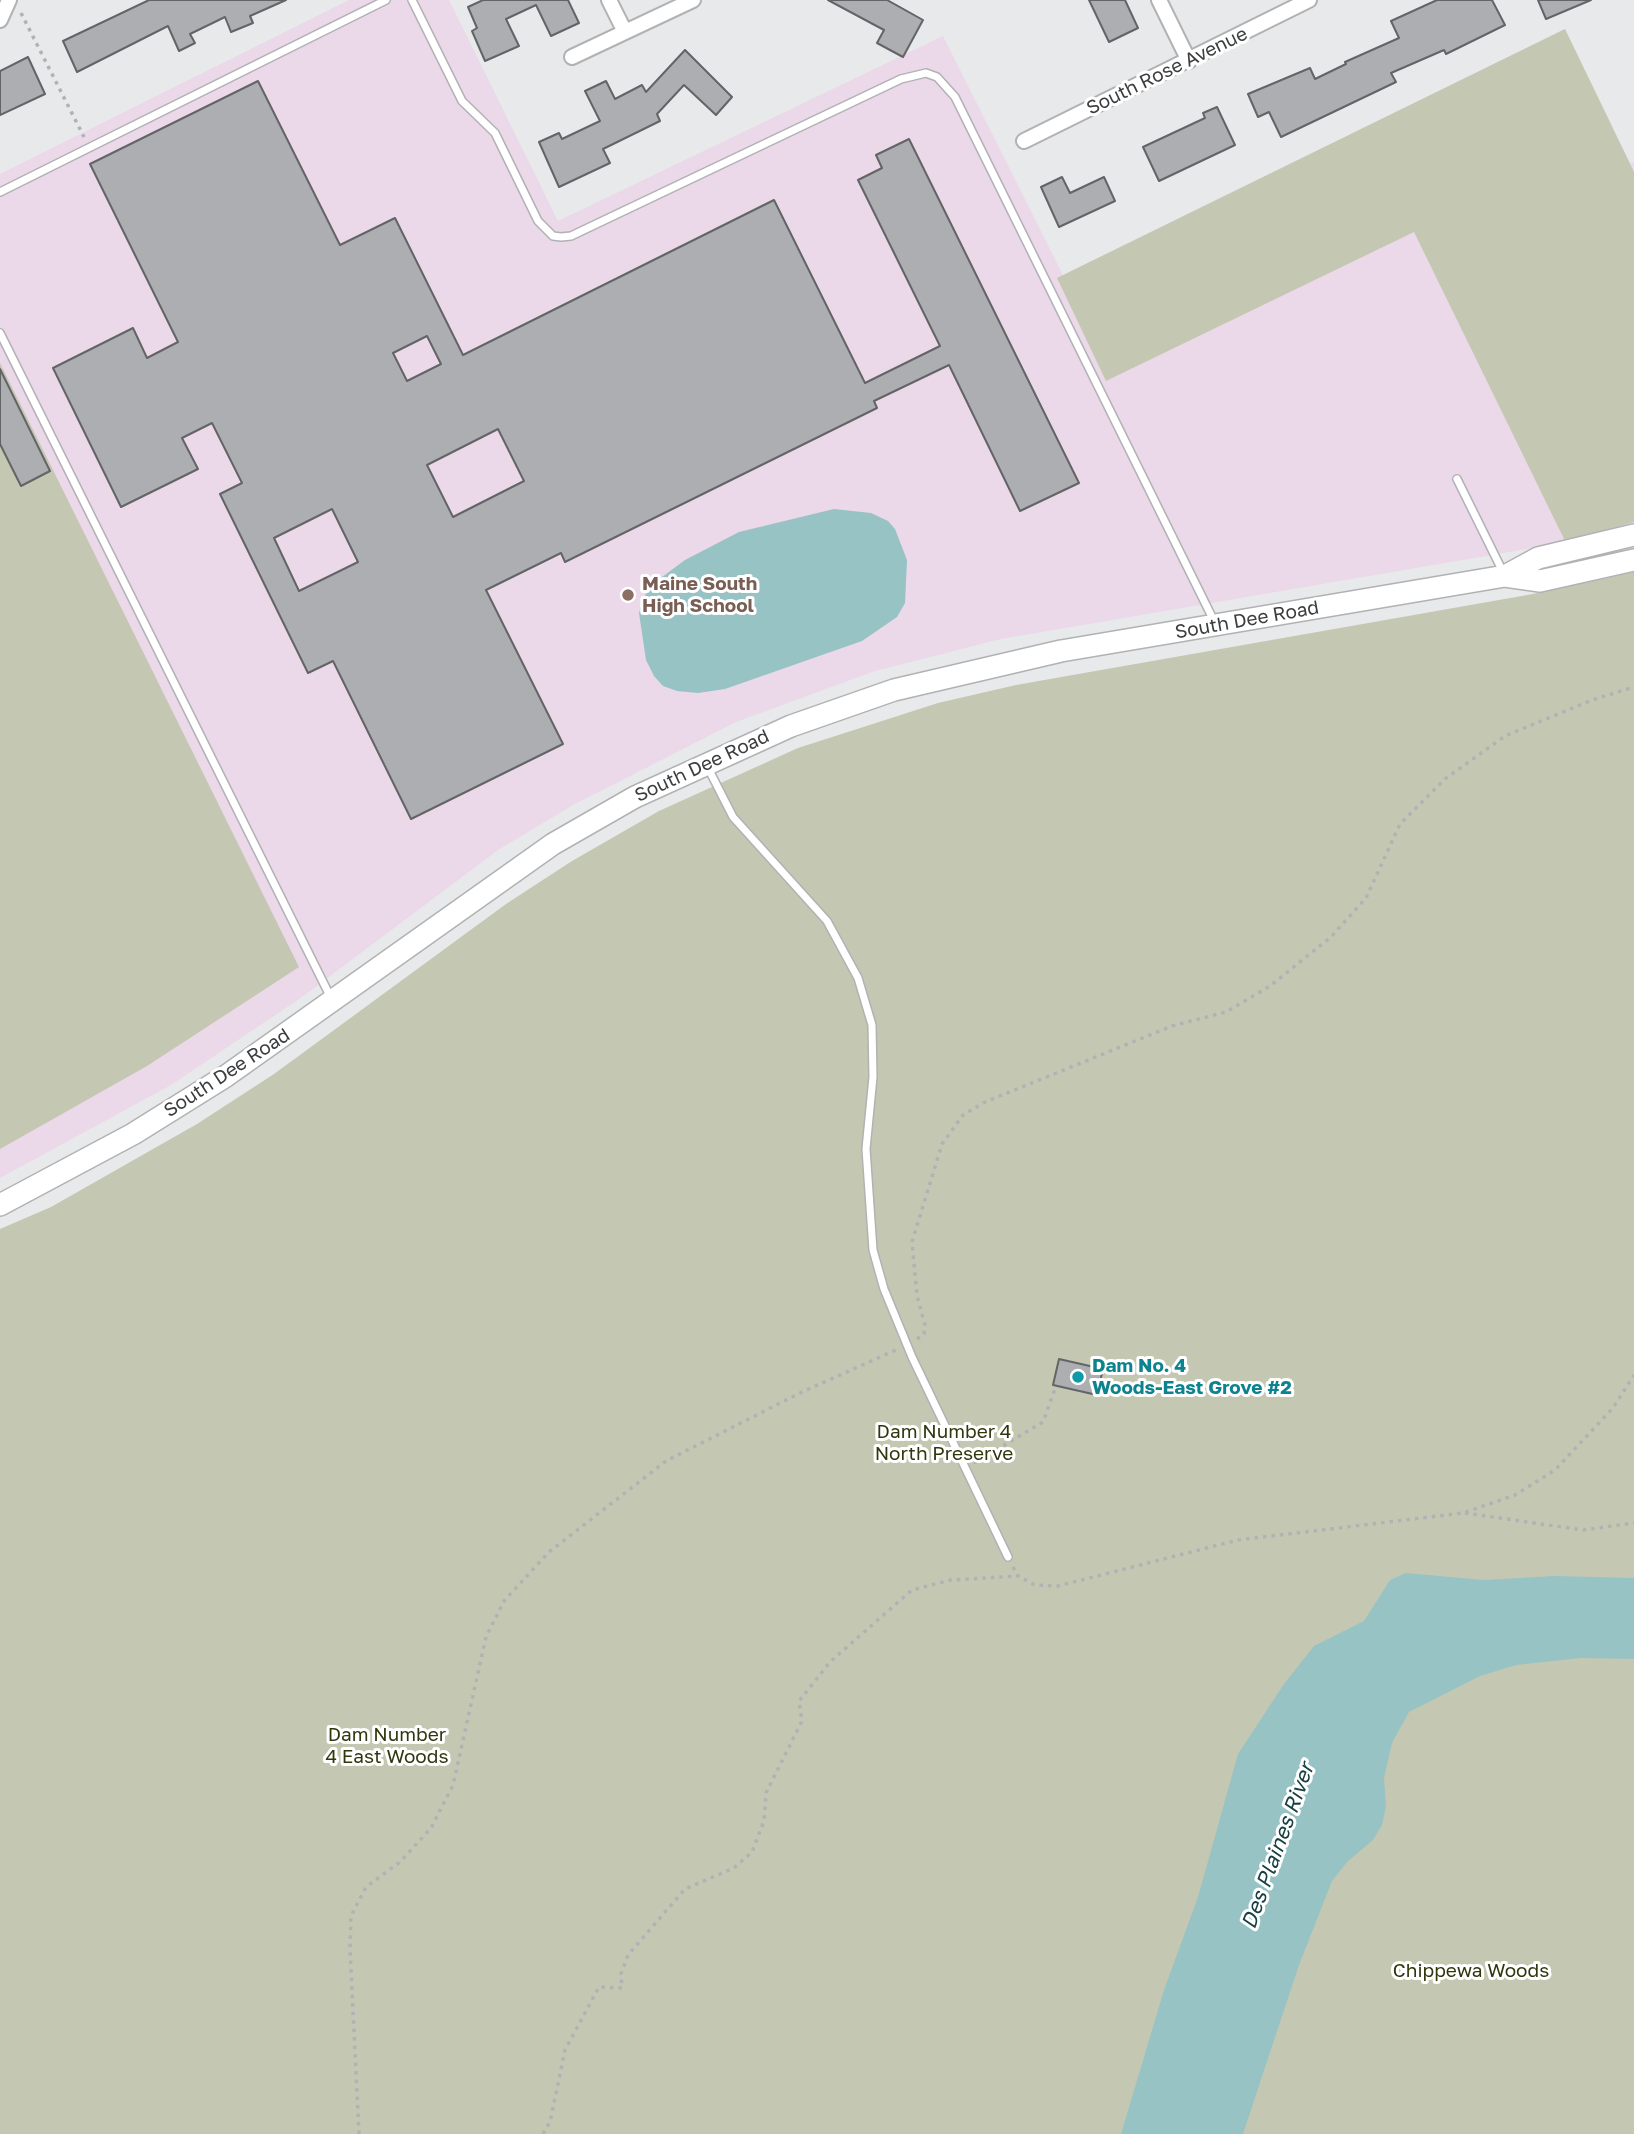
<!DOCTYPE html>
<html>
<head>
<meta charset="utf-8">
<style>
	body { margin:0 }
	canvas { display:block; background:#e8e9eb }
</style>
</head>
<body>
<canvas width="1634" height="2134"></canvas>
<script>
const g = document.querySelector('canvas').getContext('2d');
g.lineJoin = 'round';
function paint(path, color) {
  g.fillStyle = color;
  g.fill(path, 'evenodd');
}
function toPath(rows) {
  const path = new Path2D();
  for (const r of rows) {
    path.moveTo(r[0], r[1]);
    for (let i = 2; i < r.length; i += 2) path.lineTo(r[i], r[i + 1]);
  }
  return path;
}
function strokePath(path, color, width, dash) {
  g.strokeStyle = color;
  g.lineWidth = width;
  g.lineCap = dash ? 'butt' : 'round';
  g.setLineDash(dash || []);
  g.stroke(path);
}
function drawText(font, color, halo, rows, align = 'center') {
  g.font = font + ' "Golos Text",sans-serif';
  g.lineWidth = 6;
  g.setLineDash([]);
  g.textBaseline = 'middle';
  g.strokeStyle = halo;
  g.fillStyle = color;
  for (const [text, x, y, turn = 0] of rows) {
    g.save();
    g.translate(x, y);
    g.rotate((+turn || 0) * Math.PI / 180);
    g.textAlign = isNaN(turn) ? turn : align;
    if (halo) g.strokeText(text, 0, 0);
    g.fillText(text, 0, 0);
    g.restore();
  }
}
paint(toPath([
	[349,0,449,0,558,221,943,36,1063,275,1565,29,1630,163,1634,162,1634,522,1556,544,1001,639,875,671,736,722,573,805,498,850,302,997,171,1085,0,1178,0,174]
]), '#ebd8e9');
paint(toPath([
	[1565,29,1634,172,1634,522,1565,541,1414,232,1106,381,1057,278],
	[0,363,299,967,147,1066,0,1149],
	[1634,572,1634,2134,0,2134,0,1229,51,1207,197,1124,274,1074,506,904,572,861,659,811,798,748,938,703,1016,685,1533,594]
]), '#c4c8b2');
paint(toPath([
	[834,509,871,513,888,521,895,529,907,560,905,603,897,617,862,641,725,689,698,693,677,691,663,686,654,676,646,660,639,613,644,597,654,583,685,560,739,532],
	[1406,1573,1484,1580,1555,1576,1634,1578,1634,1659,1581,1658,1516,1665,1480,1676,1409,1712,1392,1743,1384,1778,1386,1806,1382,1825,1373,1840,1347,1862,1332,1881,1299,1965,1243,2134,1121,2134,1164,1990,1198,1897,1238,1754,1284,1684,1314,1646,1364,1621,1390,1580]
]), '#97c3c4');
const building = toPath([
	[149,0,286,0,250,16,253,23,231,32,225,17,190,34,195,43,179,51,168,26,77,72,63,41,149,0],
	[483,0,568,0,579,23,551,36,536,5,506,19,519,46,485,61,472,31,477,28,468,7,483,0],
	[828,0,887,0,923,20,903,57,877,43,884,30,828,0],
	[1089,0,1125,0,1138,28,1109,42,1089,0],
	[1437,0,1492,0,1505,25,1446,54,1444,50,1391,73,1396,82,1281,137,1269,112,1258,117,1248,94,1310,68,1315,79,1346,64,1345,62,1399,38,1391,21,1437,0],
	[1538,0,1591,0,1546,19,1538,0],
	[685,50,732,97,716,115,684,85,657,114,660,121,603,149,610,163,559,187,539,142,559,133,562,139,600,121,585,91,606,81,615,99,642,85,646,92,685,50],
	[28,57,45,94,0,115,0,71,28,57],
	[258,81,340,245,395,218,463,355,774,200,865,383,940,346,858,180,882,168,876,155,909,139,1079,483,1020,511,949,365,874,401,877,408,565,562,561,553,486,590,563,744,411,819,333,661,308,673,220,494,242,483,212,423,182,438,198,469,121,507,53,368,133,328,147,358,178,342,90,164,258,81],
	[427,336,441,364,407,381,393,353,427,336],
	[498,429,524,481,453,517,427,465,498,429],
	[332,509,358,562,299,591,274,538,332,509],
	[1217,107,1235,145,1159,181,1143,147,1205,118,1203,113,1217,107],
	[1062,177,1070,193,1104,177,1115,201,1059,227,1041,187,1062,177],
	[0,369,50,471,21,486,0,444,0,369],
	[1059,1359,1103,1369,1097,1395,1053,1385,1059,1359]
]);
paint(building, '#adaeb1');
strokePath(building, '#636466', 2);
const lane = toPath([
	[412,0,462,101,495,133,538,221,553,236,561,237,571,236,901,79,926,73,937,77,955,97,1214,621],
	[0,192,386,0],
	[0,333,331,998],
	[1457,479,1503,572],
	[707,766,733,817,827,921,858,978,872,1025,873,1077,866,1149,873,1250,884,1289,912,1357,1008,1557]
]);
const street = toPath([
	[609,0,625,32],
	[1159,0,1189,61],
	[0,20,9,0],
	[572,57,693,0],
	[1024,141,1309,0]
]);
const secondary = toPath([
	[1505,576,1538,558,1634,535],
	[0,1205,133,1134,226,1076,553,844,635,797,791,726,894,690,1061,651,1505,576,1540,581,1634,560]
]);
strokePath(lane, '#b1b2b4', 10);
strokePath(street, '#b1b2b4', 18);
strokePath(secondary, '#b1b2b4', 24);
strokePath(toPath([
	[21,13,84,137],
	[917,1339,924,1334,925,1325,917,1296,912,1242,942,1144,963,1115,985,1102,1172,1026,1226,1012,1270,986,1331,937,1366,898,1400,824,1445,779,1505,736,1592,700,1634,687],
	[974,1463,1043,1422,1056,1386],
	[1465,1513,1583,1530,1634,1523],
	[1013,1567,1018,1576,1035,1585,1058,1586,1238,1540,1463,1513,1515,1495,1555,1470,1613,1408,1634,1375],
	[359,2134,350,1948,351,1916,366,1887,400,1862,431,1828,453,1785,486,1637,504,1601,549,1552,666,1461,800,1393,898,1349],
	[543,2134,550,2122,565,2050,599,1987,622,1988,621,1974,628,1955,685,1889,734,1868,752,1852,764,1821,766,1793,802,1721,799,1701,830,1662,912,1590,951,1580,1018,1576]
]), '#b1b2b4', 3.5, [3.5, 5]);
strokePath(lane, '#fff', 7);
strokePath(street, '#fff', 14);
strokePath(secondary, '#fff', 21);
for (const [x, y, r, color] of [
	[628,595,7,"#8d6e63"],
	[1078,1377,7,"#0f9aa8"]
]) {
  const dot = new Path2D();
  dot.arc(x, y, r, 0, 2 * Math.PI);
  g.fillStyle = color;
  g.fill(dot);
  strokePath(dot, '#fff', 2.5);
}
drawText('19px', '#3c3d3e', '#fff', [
	["South Rose Avenue",1167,71,-26],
	["South Dee Road",1247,620,-10],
	["South Dee Road",702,766,-25],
	["South Dee Road",227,1073,-33]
]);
drawText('bold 19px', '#785e54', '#fff', [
	["Maine South",642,584],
	["High School",642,606]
], 'left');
drawText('bold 19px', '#0d838f', '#fff', [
	["Dam No. 4",1092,1366],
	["Woods-East Grove #2",1092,1388]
], 'left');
drawText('19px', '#32360d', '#fff', [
	["Dam Number 4",944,1432],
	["North Preserve",944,1454],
	["Dam Number",387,1735],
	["4 East Woods",387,1757],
	["Chippewa Woods",1471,1971]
]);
drawText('italic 21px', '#174042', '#fff', [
	["Des Plaines River",1278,1846,-70]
]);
</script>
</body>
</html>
